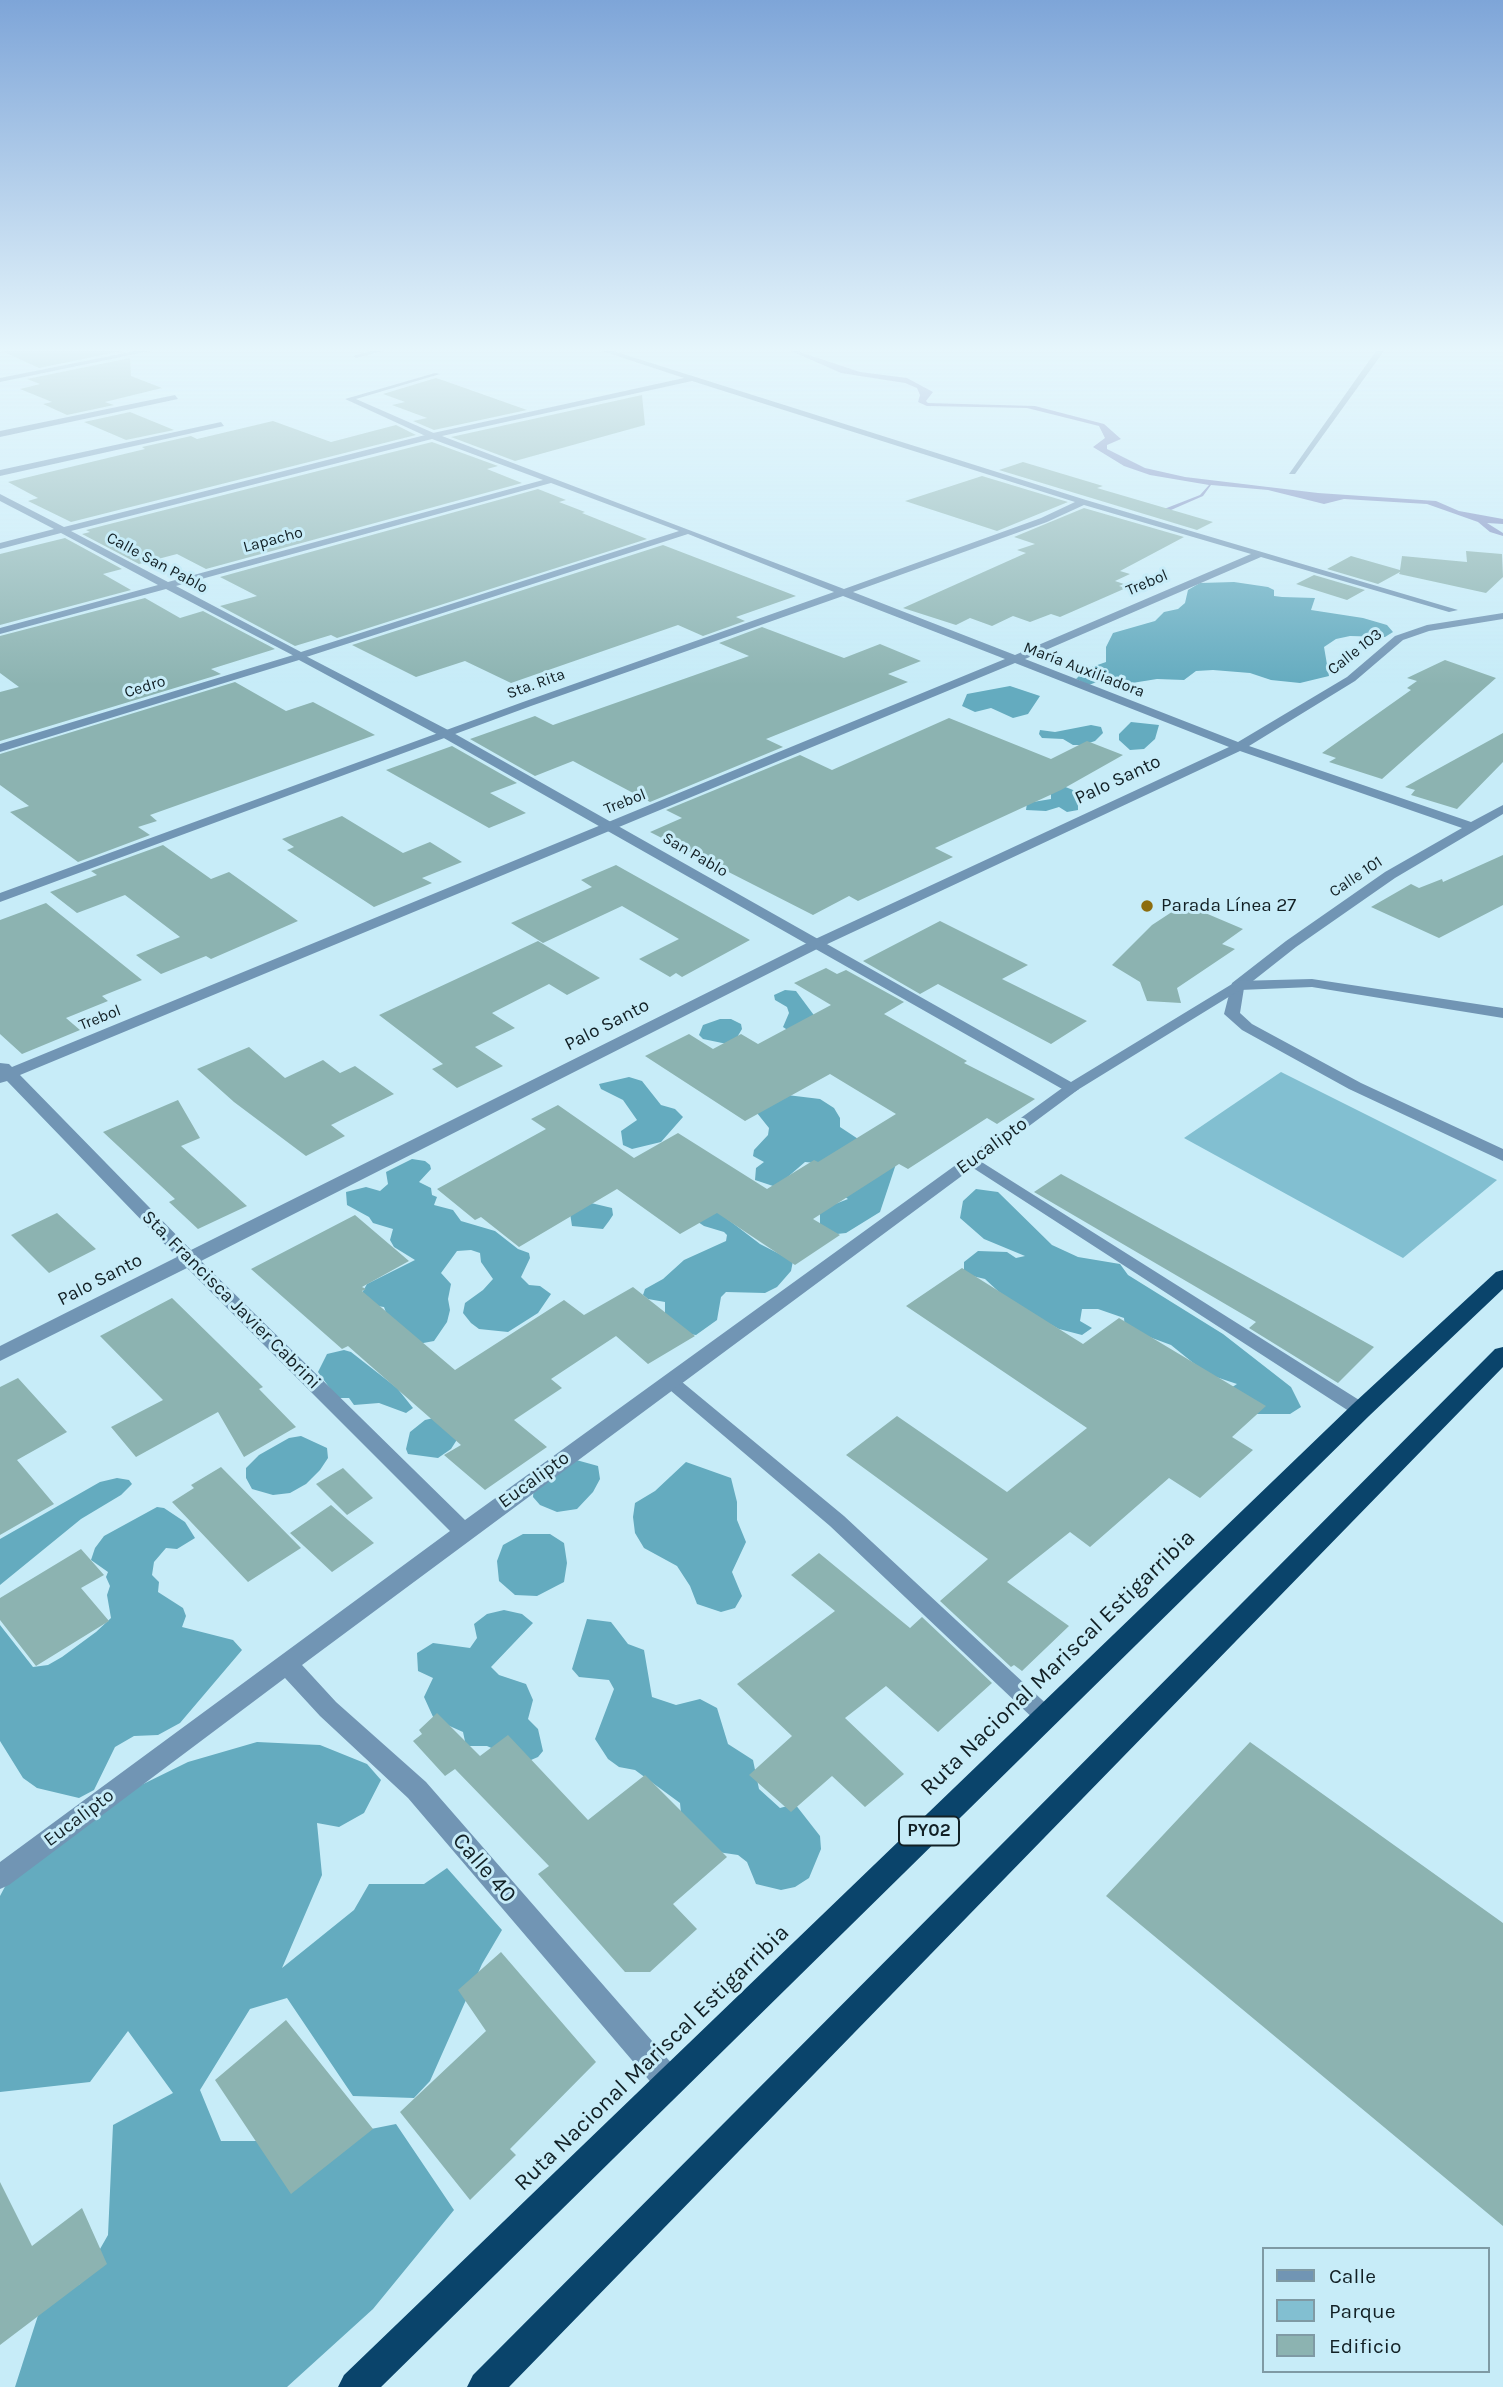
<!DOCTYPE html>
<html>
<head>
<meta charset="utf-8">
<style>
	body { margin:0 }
	#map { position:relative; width:1503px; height:2387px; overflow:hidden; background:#c7ecf8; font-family:Karla,sans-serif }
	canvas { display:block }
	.legend { position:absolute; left:1262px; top:2247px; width:228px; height:126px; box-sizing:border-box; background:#c7ecf8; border:2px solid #7f9aa4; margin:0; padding:9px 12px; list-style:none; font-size:21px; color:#122025 }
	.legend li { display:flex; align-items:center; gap:14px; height:35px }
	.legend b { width:35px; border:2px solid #7f9aa4 }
</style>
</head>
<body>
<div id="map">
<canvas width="1503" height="2387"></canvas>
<ul class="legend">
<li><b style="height:9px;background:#7195b4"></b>Calle</li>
<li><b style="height:19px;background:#82bfd1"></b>Parque</li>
<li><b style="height:19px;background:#8cb3b1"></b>Edificio</li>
</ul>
</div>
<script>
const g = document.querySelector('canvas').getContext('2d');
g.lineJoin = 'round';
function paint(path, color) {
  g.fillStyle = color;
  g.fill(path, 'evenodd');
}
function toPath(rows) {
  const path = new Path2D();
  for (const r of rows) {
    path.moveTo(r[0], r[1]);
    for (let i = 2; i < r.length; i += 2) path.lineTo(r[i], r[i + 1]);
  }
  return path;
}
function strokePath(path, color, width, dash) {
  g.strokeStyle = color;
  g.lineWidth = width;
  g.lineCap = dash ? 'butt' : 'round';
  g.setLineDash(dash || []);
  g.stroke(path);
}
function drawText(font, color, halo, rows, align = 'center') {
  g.font = font + ' Karla,sans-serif';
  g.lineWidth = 6;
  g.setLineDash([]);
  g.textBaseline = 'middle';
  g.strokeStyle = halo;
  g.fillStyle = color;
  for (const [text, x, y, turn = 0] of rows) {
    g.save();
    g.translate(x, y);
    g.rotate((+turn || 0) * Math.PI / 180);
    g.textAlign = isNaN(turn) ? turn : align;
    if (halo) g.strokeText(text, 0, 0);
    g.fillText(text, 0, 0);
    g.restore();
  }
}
paint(toPath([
	[1281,1072,1497,1180,1403,1258,1184,1138]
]), '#82bfd1');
paint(toPath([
	[1234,582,1268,587,1274,590,1274,596,1282,597,1315,598,1311,610,1363,618,1387,625,1393,632,1385,637,1350,636,1336,639,1324,647,1329,676,1300,683,1271,680,1250,673,1213,670,1196,671,1184,680,1157,679,1132,683,1109,677,1089,685,1076,679,1086,669,1106,662,1106,647,1113,633,1155,621,1164,612,1178,609,1185,603,1188,590,1200,583],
	[1010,686,1040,696,1028,714,1013,718,991,708,975,712,962,706,967,694],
	[1131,722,1159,725,1155,739,1144,749,1130,750,1119,740,1119,734],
	[1091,725,1101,727,1103,733,1095,741,1083,745,1073,745,1063,739,1042,738,1039,734,1040,730,1055,732],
	[1063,786,1078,792,1078,810,1067,812,1059,807,1046,811,1026,810,1027,803,1051,799,1051,794],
	[785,990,796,991,819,1022,789,1031,783,1027,789,1013,787,1007,775,1000,774,995],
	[720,1019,731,1019,741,1024,742,1029,736,1039,727,1044,703,1039,699,1035,703,1025],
	[629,1077,642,1081,661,1105,675,1109,683,1117,661,1142,632,1149,623,1145,621,1131,637,1120,623,1100,601,1089,599,1084],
	[787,1095,820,1099,834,1108,840,1118,840,1127,896,1164,880,1212,846,1233,837,1234,820,1225,820,1210,848,1199,838,1192,828,1164,805,1162,776,1187,755,1180,756,1168,764,1162,753,1156,754,1150,768,1135,769,1128,757,1113],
	[412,1159,425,1161,430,1165,431,1169,419,1182,431,1188,432,1195,437,1197,434,1205,453,1210,461,1221,495,1231,518,1249,529,1253,530,1258,521,1277,529,1285,540,1286,551,1294,538,1313,508,1332,479,1329,471,1323,463,1313,465,1303,483,1290,493,1279,481,1262,480,1253,471,1250,457,1251,441,1273,451,1284,448,1299,450,1310,447,1322,434,1341,418,1344,388,1318,384,1307,377,1306,362,1293,367,1284,415,1260,394,1247,390,1240,393,1229,373,1223,369,1217,347,1205,346,1192,366,1187,380,1191,388,1184,386,1172],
	[976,1189,998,1192,1052,1245,1078,1257,1120,1264,1128,1275,1223,1334,1291,1387,1301,1407,1290,1414,1250,1414,1223,1393,1237,1384,1207,1374,1171,1345,1125,1328,1124,1318,1098,1309,1082,1309,1080,1321,1092,1328,1082,1335,1059,1329,1011,1303,985,1279,964,1274,964,1262,978,1251,1007,1252,1016,1258,1025,1256,984,1239,960,1218,963,1201],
	[591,1203,612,1208,613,1215,609,1221,603,1229,572,1226,570,1213],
	[709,1205,760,1244,793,1261,791,1271,777,1287,765,1293,726,1292,721,1297,717,1320,696,1335,673,1332,665,1323,665,1302,648,1299,643,1295,645,1289,663,1279,684,1260,726,1241,727,1235,724,1232,704,1226,692,1218],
	[344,1350,351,1352,397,1388,413,1408,406,1413,379,1403,354,1405,349,1398,337,1398,318,1372,327,1354],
	[442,1416,458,1438,451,1449,438,1458,408,1454,406,1449,410,1432,425,1420],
	[301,1436,327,1448,328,1458,320,1470,306,1484,290,1493,273,1495,252,1489,246,1478,246,1468,259,1455,289,1438],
	[569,1458,598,1466,600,1479,593,1492,577,1509,557,1512,540,1505,533,1497,534,1485],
	[686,1462,731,1478,737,1502,737,1520,746,1542,732,1572,742,1596,735,1608,721,1612,697,1604,690,1586,677,1566,644,1548,635,1533,633,1517,635,1503,655,1491],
	[117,1478,129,1480,132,1484,121,1495,81,1519,0,1585,0,1539,100,1482],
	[157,1507,164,1508,185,1522,195,1538,177,1549,166,1548,154,1562,152,1575,159,1582,158,1592,183,1608,186,1616,182,1627,233,1640,242,1650,180,1723,158,1735,134,1736,115,1747,94,1790,79,1798,37,1788,23,1778,0,1741,0,1625,33,1667,48,1665,62,1657,96,1632,111,1618,107,1595,110,1586,106,1577,108,1572,91,1560,95,1548,104,1536],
	[523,1534,550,1534,564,1543,567,1563,564,1582,537,1596,515,1595,499,1581,497,1561,503,1545],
	[504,1610,522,1614,533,1623,491,1667,499,1675,526,1684,533,1700,528,1719,538,1729,543,1751,538,1757,524,1763,487,1746,466,1746,463,1732,434,1719,424,1697,433,1678,418,1671,417,1653,433,1643,470,1648,477,1638,474,1624,487,1614],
	[587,1619,611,1622,628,1644,644,1650,652,1697,676,1705,700,1699,717,1708,728,1744,753,1760,759,1789,780,1808,795,1804,820,1836,821,1849,809,1878,795,1887,781,1890,756,1884,747,1862,738,1855,711,1851,682,1823,680,1803,635,1770,619,1767,608,1759,595,1739,614,1689,609,1680,579,1677,572,1669],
	[257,1742,320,1745,367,1764,381,1780,364,1813,339,1827,317,1823,322,1875,282,1968,354,1910,369,1884,424,1884,447,1868,502,1930,482,1964,430,2081,414,2098,353,2096,287,1998,250,2009,200,2090,221,2141,264,2141,356,2132,396,2124,454,2210,373,2309,287,2387,15,2387,42,2303,80,2284,108,2235,113,2125,173,2093,128,2031,90,2082,0,2092,0,1896,17,1864,131,1790,188,1762]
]), '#64abbf');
paint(toPath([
	[791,351,797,351,860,372,907,378,933,392,926,401,928,403,1035,406,1104,424,1121,439,1107,445,1107,449,1145,468,1185,477,1318,493,1436,501,1459,511,1503,519,1503,524,1487,523,1503,533,1503,536,1490,532,1478,522,1427,504,1344,499,1324,504,1268,490,1211,485,1203,496,1171,510,1159,511,1200,495,1209,485,1150,475,1124,466,1093,447,1105,438,1099,426,1027,408,927,406,918,402,920,395,917,388,905,383,841,373]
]), '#7f8ec0');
paint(toPath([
	[2,351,122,351,39,368],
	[130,358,131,376,162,388,105,402,114,405,67,415,43,404,52,402,20,389,40,384,27,379],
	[436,378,445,381,527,410,434,430,413,421,427,418,392,405,405,402,383,394],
	[642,395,645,425,515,461,451,437],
	[130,412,174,430,126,440,84,422],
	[273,421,331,442,396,425,416,435,71,522,28,501,38,498,8,482,145,449,142,447,191,436,197,439],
	[432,442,498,466,487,469,522,483,206,569,177,554,139,564,82,534,90,532,86,530],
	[1023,462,1103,486,1097,488,1213,522,1197,530,999,470],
	[982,476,1068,502,997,531,905,501],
	[538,489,566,500,559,502,585,512,582,513,647,539,337,638,331,635,295,646,220,606,257,596,220,577],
	[1084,508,1184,537,1120,571,1130,574,1115,581,1124,584,1119,586,1126,588,1060,617,1051,614,1030,622,1013,616,992,626,970,618,956,625,903,608,1026,553,1017,550,1035,544,1014,537],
	[65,538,122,569,103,574,131,590,0,625,0,554],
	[663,545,796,596,736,617,745,621,703,636,678,625,511,683,465,661,416,677,352,645],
	[1466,551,1502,554,1503,577,1486,593,1399,574,1400,572,1378,584,1327,569,1351,556,1400,570,1402,556,1467,562],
	[1314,575,1365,590,1347,600,1296,584],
	[145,598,180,618,203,611,275,649,211,669,221,674,0,741,0,692,19,687,0,673,0,636],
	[762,627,844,658,880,644,921,661,888,674,908,682,766,739,783,747,650,802,573,761,535,776,470,739,535,716,553,725,749,656,719,643],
	[1445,660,1496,678,1382,779,1329,762,1336,758,1322,753,1411,690,1407,688,1417,681,1407,678],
	[235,682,286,711,313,702,375,735,150,815,157,821,138,827,150,835,78,862,10,812,29,806,0,785,0,754],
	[949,718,1051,759,1087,741,1123,755,1061,790,935,848,953,857,858,901,849,896,813,915,650,832,682,818,666,810,800,755,832,770],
	[1503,733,1503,762,1457,809,1411,795,1415,790,1405,787],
	[452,746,517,783,490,793,526,813,489,828,386,770],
	[342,816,403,853,430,842,462,862,422,878,432,883,374,907,287,850,294,847,282,839],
	[163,845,211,879,229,872,298,921,211,959,206,956,161,974,136,955,180,937,125,895,77,913,50,892,97,875,91,871],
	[1503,855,1503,905,1439,938,1371,907,1411,884,1419,888,1442,879,1443,882],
	[616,865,750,940,682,977,676,973,670,977,639,959,679,939,622,906,543,943,511,923,592,887,581,880],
	[46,903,142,980,102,996,108,1001,66,1018,80,1030,22,1054,0,1034,0,920],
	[1184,904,1243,929,1222,944,1235,949,1177,988,1181,1003,1147,1001,1140,982,1112,965,1152,925],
	[940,921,1028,965,1002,979,1087,1021,1051,1044,938,984,920,994,863,961],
	[538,941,600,978,567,995,549,984,492,1013,515,1028,475,1047,503,1066,457,1088,432,1069,443,1064,379,1015],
	[826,968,837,974,846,970,904,1002,884,1014,967,1061,964,1063,1035,1099,997,1124,987,1118,908,1169,899,1164,813,1219,840,1235,795,1265,717,1213,680,1234,617,1189,519,1247,481,1217,475,1220,437,1189,546,1129,531,1119,558,1105,634,1158,678,1133,767,1189,814,1160,818,1162,896,1114,830,1074,745,1121,645,1056,689,1034,713,1049,741,1034,758,1044,831,1005,794,983],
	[249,1047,285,1078,323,1060,340,1073,355,1066,394,1094,331,1125,345,1136,306,1156,234,1102,197,1069],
	[178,1100,200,1138,181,1146,247,1206,198,1229,169,1202,175,1199,103,1132],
	[1061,1174,1284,1297,1374,1347,1338,1383,1249,1328,1256,1322,1034,1192],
	[57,1213,96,1249,49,1273,11,1235],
	[355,1215,409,1261,362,1287,366,1289,362,1291,455,1370,564,1300,584,1315,633,1287,695,1336,648,1364,616,1336,551,1379,562,1388,514,1420,547,1447,485,1490,444,1455,461,1445,348,1346,342,1349,251,1269],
	[962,1268,1083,1344,1119,1318,1266,1406,1232,1437,1253,1450,1200,1498,1169,1478,1090,1547,1070,1532,1007,1582,1069,1626,1022,1671,1014,1665,1011,1667,940,1601,988,1559,846,1455,897,1416,1007,1492,1087,1428,906,1306],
	[172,1298,263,1387,259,1389,296,1427,244,1457,218,1412,136,1457,111,1427,163,1400,100,1336],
	[18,1378,67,1432,17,1460,54,1504,0,1535,0,1387],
	[221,1467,301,1548,248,1582,172,1502,194,1488,191,1485],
	[343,1468,373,1498,347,1515,316,1484],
	[331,1505,374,1543,332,1572,290,1533],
	[81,1549,104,1575,81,1588,109,1621,36,1666,0,1620,0,1598],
	[819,1553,910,1628,922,1617,992,1683,938,1732,886,1686,845,1718,904,1774,865,1807,832,1776,791,1812,749,1775,792,1736,737,1684,835,1611,791,1575],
	[437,1713,480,1756,508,1735,588,1820,645,1775,727,1857,673,1904,697,1929,650,1972,625,1972,538,1874,549,1866,455,1769,445,1776,413,1741,422,1734,419,1730],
	[1250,1742,1503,1923,1503,2226,1106,1896],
	[501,1952,596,2062,510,2149,516,2155,470,2200,400,2112,486,2031,458,1990],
	[286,2020,373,2129,291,2194,215,2080],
	[0,2182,32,2246,82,2208,107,2264,0,2345]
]), '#8cb3b1');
paint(toPath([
	[371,351,383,351,356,358,353,356,371,351],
	[435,373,440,374,356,399,436,434,436,438,430,438,345,399,435,373],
	[972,1156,1367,1405,1370,1410,1367,1415,1355,1415,967,1164,964,1161,967,1158,972,1156],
	[670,1375,676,1377,844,1516,1054,1711,1057,1717,1054,1723,1046,1726,1038,1723,830,1526,664,1385,661,1381,664,1377,670,1375]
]), '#7195b4');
paint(toPath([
	[135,351,150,351,0,382,0,378,135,351],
	[602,351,613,351,1086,500,1458,610,1449,612,1261,557,1025,659,1238,742,1347,677,1395,636,1427,625,1503,613,1503,619,1429,631,1403,640,1355,681,1249,746,1471,822,1503,805,1503,814,1395,878,1296,947,1244,988,1240,1013,1252,1024,1361,1083,1503,1149,1503,1161,1349,1089,1242,1030,1224,1014,1232,983,1286,941,1385,872,1462,828,1240,751,821,947,201,1261,465,1520,1065,1086,1077,1086,1079,1089,302,1665,336,1702,426,1782,680,2073,684,2083,680,2093,670,2097,660,2093,408,1798,320,1716,285,1678,9,1885,0,1889,0,1862,450,1531,187,1268,0,1361,0,1346,177,1257,7,1081,0,1083,0,1063,9,1064,12,1067,1005,659,843,596,531,706,0,902,0,893,523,702,834,592,688,534,300,659,166,589,0,634,0,628,158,585,61,533,0,549,0,543,54,529,0,501,0,494,64,527,433,433,684,378,602,351],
	[692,381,1075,502,1041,518,844,589,442,436,692,381],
	[432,439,543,480,168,582,71,531,432,439],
	[551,483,679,531,301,652,176,586,551,483],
	[1084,505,1251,554,1015,655,853,592,1047,522,1084,505],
	[1015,663,1229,747,811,941,191,1250,20,1075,1015,663],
	[1376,351,1384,351,1295,474,1289,474,1376,351],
	[175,395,178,399,0,437,0,431,175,395],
	[221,422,224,426,0,476,0,470,221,422]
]), '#7195b4');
paint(toPath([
	[300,653,450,731,1071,1082,1237,981,1312,979,1503,1008,1503,1018,1312,987,1240,990,1071,1094,442,737,299,660,0,752,0,744,300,653]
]), '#7195b4');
paint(toPath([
	[1503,1270,1503,1289,1369,1416,381,2387,338,2387,344,2375,1353,1404,1496,1272,1503,1270],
	[1503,1347,1503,1367,509,2387,467,2387,473,2375,1495,1349,1503,1347]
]), '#0a446b');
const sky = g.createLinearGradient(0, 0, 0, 685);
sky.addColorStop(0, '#7ea5d8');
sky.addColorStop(0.51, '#e6f6fc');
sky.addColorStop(1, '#e6f6fc00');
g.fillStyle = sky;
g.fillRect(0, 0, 1503, 685);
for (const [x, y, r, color] of [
	[1147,906,7,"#8d6d0f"]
]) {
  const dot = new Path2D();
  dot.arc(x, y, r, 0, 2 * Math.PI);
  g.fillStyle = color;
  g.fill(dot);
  strokePath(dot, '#c7ecf8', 2.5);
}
drawText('16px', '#122025', '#c7ecf8', [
	["Lapacho",273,540,-15],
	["Calle San Pablo",157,563,28],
	["Trebol",1147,583,-23],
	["Calle 103",1355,652,-38],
	["María Auxiliadora",1084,670,21],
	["Sta. Rita",536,684,-20],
	["Cedro",145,687,-17],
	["Trebol",625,802,-22],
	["San Pablo",695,855,30],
	["Calle 101",1356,877,-34],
	["Trebol",100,1018,-22]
]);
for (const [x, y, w] of [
	[929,1831,60]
]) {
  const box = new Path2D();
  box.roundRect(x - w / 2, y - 14.5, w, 29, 5);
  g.fillStyle = '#c7ecf8';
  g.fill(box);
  strokePath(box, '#122025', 2);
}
drawText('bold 18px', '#122025', null, [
	["PY02",929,1831]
]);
drawText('19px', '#122025', '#c7ecf8', [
	["Palo Santo",1118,780,-25],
	["Palo Santo",607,1025,-27],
	["Eucalipto",992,1146,-36],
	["Palo Santo",100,1280,-27],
	["Sta. Francisca Javier Cabrini",231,1300,45],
	["Eucalipto",534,1480,-36],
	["Eucalipto",79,1818,-37]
]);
drawText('19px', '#122025', '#c7ecf8', [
	["Parada Línea 27",1161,906]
], 'left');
drawText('23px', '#122025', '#c7ecf8', [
	["Ruta Nacional Mariscal Estigarribia",1058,1663,-44],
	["Calle 40",484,1868,49],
	["Ruta Nacional Mariscal Estigarribia",652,2058,-44]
]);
</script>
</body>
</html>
